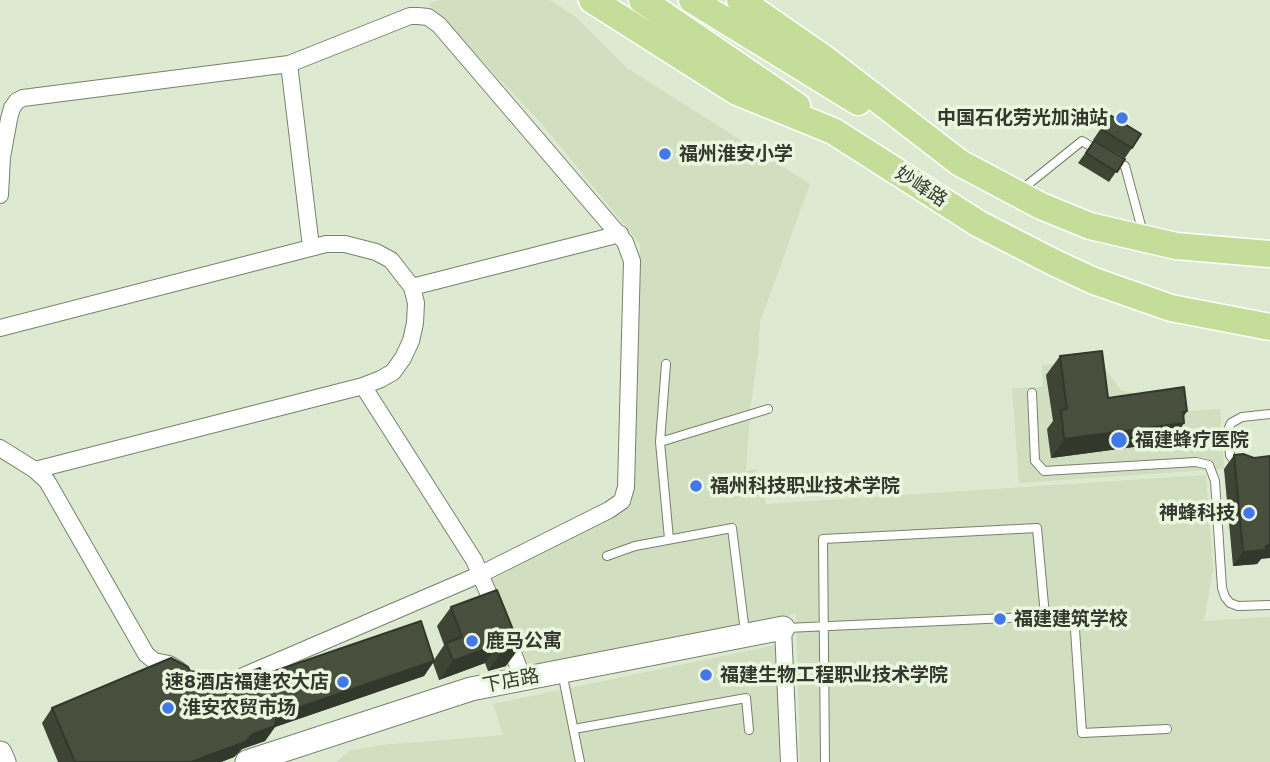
<!DOCTYPE html>
<html>
<head>
<meta charset="utf-8">
<style>
	body { margin:0 }
	canvas { display:block; background:#dee9d1 }
</style>
</head>
<body>
<canvas width="1270" height="762"></canvas>
<script>
const g = document.querySelector('canvas').getContext('2d');
g.lineJoin = 'round';
function paint(path, color) {
  g.fillStyle = color;
  g.fill(path, 'evenodd');
}
function toPath(rows) {
  const path = new Path2D();
  for (const r of rows) {
    path.moveTo(r[0], r[1]);
    for (let i = 2; i < r.length; i += 2) path.lineTo(r[i], r[i + 1]);
  }
  return path;
}
function strokePath(path, color, width, dash) {
  g.strokeStyle = color;
  g.lineWidth = width;
  g.lineCap = dash ? 'butt' : 'round';
  g.setLineDash(dash || []);
  g.stroke(path);
}
function drawText(font, color, halo, rows, align = 'center') {
  g.font = font + ' "Work Sans","Noto Sans SC",sans-serif';
  g.lineWidth = 7;
  g.setLineDash([]);
  g.textBaseline = 'middle';
  g.strokeStyle = halo;
  g.fillStyle = color;
  for (const [text, x, y, turn = 0] of rows) {
    g.save();
    g.translate(x, y);
    g.rotate((+turn || 0) * Math.PI / 180);
    g.textAlign = isNaN(turn) ? turn : align;
    if (halo) g.strokeText(text, 0, 0);
    g.fillText(text, 0, 0);
    g.restore();
  }
}
paint(toPath([
	[439,0,550,0,576,17,627,68,810,184,760,322,758,353,750,412,746,471,756,469,766,504,1206,475,1213,569,1204,621,1270,617,1270,762,800,762,796,614,527,668,492,580,632,502,640,244,542,124,428,4],
	[1101,363,1121,390,1153,397,1191,411,1220,409,1224,469,1019,483,1012,388,1043,387,1042,365],
	[775,645,781,762,337,762,349,751,382,745,503,735,493,704]
]), '#d1dec0');
const lane = toPath([
	[1114,160,1125,166,1143,233],
	[1021,190,1082,141,1097,150],
	[666,364,660,442,669,539],
	[1032,393,1035,461,1044,471,1196,462,1209,465,1215,481,1222,588,1225,597,1230,603,1238,606,1270,605],
	[660,442,768,409],
	[1240,464,1234,461,1230,455,1228,430,1231,423,1242,417,1270,414],
	[607,556,635,546,732,528,745,632],
	[786,628,1074,615,1082,733,1167,729],
	[562,672,580,762],
	[574,729,746,698,749,730],
	[825,762,823,539,1037,528,1045,616]
]);
const street = toPath([
	[289,64,311,247],
	[0,195,2,157,9,119,12,108,17,101,23,98,289,64,410,16,418,16,428,17,439,25,625,242,632,261,626,487,622,501,609,510,481,574,243,676],
	[412,287,620,234],
	[0,328,326,244,345,244,376,252,391,260,412,287,416,303,415,323,411,341,403,358,393,372,381,379,363,386,35,470],
	[363,386,474,560,496,611],
	[0,448,35,470,47,481,146,654,154,661,169,664,179,670],
	[783,628,789,762],
	[506,635,523,679]
]);
const secondary = toPath([
	[0,753,4,762],
	[247,762,471,689,783,628]
]);
const primary = toPath([
	[592,0,737,92,833,131,979,224,1055,263,1094,281,1171,308,1270,327],
	[642,0,797,106],
	[692,0,858,102],
	[740,0,825,59,960,163,1041,206,1090,226,1176,246,1270,254]
]);
strokePath(lane, '#77816c', 10);
strokePath(street, '#77816c', 18);
strokePath(secondary, '#77816c', 25);
strokePath(primary, '#fff', 29);
strokePath(lane, '#fff', 8);
strokePath(street, '#fff', 16);
strokePath(secondary, '#fff', 23);
strokePath(primary, '#c4dd99', 26);
paint(toPath([
	[1110,115,1132,148,1125,158,1093,140],
	[1094,141,1125,159,1109,182,1078,163],
	[1060,356,1108,398,1183,417,1184,423,1171,442,1051,458,1047,429,1053,421,1046,375],
	[1234,455,1254,458,1261,559,1257,564,1233,566,1224,469],
	[497,590,506,666,488,671,485,663,439,680,433,663,424,676,275,727,265,741,242,749,234,757,221,762,58,762,42,723,52,708,190,671,234,678,434,660,444,645,437,626,451,607]
]), '#3e4534');
paint(toPath([
	[1187,411,1179,424,1184,423,1171,442,1051,458,1064,439],
	[1270,545,1270,558,1261,559,1257,564,1233,566,1243,552],
	[498,644,485,663,439,680,453,661],
	[520,647,506,666,488,671,501,652],
	[434,661,424,676,275,727,265,741,242,749,234,757,221,762,191,762,277,715]
]), '#32382b');
const building = toPath([
	[1110,115,1141,134,1132,148,1101,129,1110,115],
	[1094,141,1125,159,1117,172,1086,153,1094,141],
	[1102,351,1108,398,1184,387,1187,411,1183,412,1184,423,1064,439,1061,410,1067,409,1060,356,1102,351],
	[1243,454,1254,458,1270,456,1270,545,1266,546,1266,550,1243,552,1234,455,1243,454],
	[497,590,520,647,501,652,498,644,453,661,446,643,462,637,451,607,497,590],
	[421,621,434,661,277,715,275,726,253,734,245,742,191,762,75,762,52,708,171,658,188,667,190,671,234,678,260,668,263,675,421,621]
]);
paint(building, '#48503d');
strokePath(building, '#32382b', 2);
for (const [x, y, r, color] of [
	[1122,118,7,"#4278e8"],
	[665,154,7,"#4278e8"],
	[1119,440,9,"#4278e8"],
	[696,486,7,"#4278e8"],
	[1249,513,7,"#4278e8"],
	[1000,619,7,"#4278e8"],
	[472,641,7,"#4278e8"],
	[706,675,7,"#4278e8"],
	[343,682,7,"#4278e8"],
	[168,708,7,"#4278e8"]
]) {
  const dot = new Path2D();
  dot.arc(x, y, r, 0, 2 * Math.PI);
  g.fillStyle = color;
  g.fill(dot);
  strokePath(dot, '#ebf6de', 2.5);
}
drawText('bold 19px', '#34382f', '#ebf6de', [
	["中国石化劳光加油站",1108,118,"right"],
	["福州淮安小学",679,154],
	["福建蜂疗医院",1135,440],
	["福州科技职业技术学院",710,486],
	["神蜂科技",1235,513,"right"],
	["福建建筑学校",1014,619],
	["鹿马公寓",486,641],
	["福建生物工程职业技术学院",720,675],
	["速8酒店福建农大店",329,682,"right"],
	["淮安农贸市场",182,708]
], 'left');
drawText('19px', '#34382f', '#ebf6de', [
	["妙峰路",921,187,33],
	["下店路",511,681,-11]
]);
</script>
</body>
</html>
